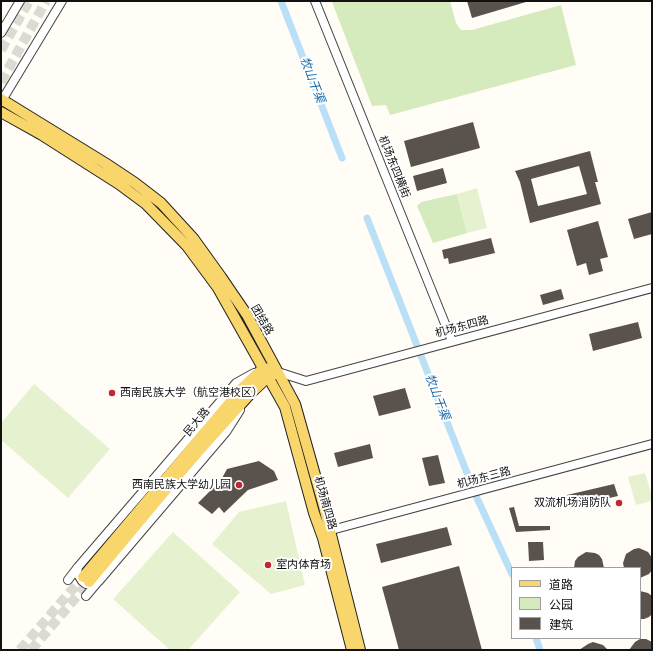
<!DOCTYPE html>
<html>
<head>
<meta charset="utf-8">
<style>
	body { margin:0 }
	#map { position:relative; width:653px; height:651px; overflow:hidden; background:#fffdf5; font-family:"Libre Baskerville","Noto Sans SC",serif }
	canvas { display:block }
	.frame { position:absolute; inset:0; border:2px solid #111; pointer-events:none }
	.legend { position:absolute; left:511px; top:567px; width:130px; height:72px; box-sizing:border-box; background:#fff; border:1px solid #a0a0a0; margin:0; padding:5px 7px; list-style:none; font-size:12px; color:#111 }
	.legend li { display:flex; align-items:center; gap:8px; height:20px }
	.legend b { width:20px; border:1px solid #a0a0a0 }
</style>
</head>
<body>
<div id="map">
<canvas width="653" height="651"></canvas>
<div class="frame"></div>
<ul class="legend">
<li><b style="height:5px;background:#f9d66b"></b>道路</li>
<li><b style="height:11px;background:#d5ebbd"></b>公园</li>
<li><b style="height:11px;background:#5a524d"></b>建筑</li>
</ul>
</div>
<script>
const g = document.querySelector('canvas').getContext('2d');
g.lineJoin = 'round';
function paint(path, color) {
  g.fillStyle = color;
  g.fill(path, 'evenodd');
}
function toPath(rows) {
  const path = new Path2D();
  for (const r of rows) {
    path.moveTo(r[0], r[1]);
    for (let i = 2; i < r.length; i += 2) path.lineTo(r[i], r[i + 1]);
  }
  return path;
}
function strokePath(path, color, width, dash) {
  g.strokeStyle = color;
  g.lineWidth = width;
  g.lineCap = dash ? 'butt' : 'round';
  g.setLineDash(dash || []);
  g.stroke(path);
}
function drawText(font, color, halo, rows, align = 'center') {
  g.font = font + ' "Libre Baskerville","Noto Sans SC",serif';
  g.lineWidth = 4;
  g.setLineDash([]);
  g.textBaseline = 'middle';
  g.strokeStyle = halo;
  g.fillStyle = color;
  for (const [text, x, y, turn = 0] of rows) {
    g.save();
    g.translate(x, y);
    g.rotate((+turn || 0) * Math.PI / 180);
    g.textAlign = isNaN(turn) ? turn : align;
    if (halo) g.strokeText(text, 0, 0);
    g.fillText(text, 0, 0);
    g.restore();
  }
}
paint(toPath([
	[335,1,450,1,456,23,461,30,472,30,561,5,576,65,390,115,386,105,372,106,332,2],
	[457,194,467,233,433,243,417,206,421,202]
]), '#d5ebbd');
paint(toPath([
	[477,188,487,228,467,233,457,194],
	[34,384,110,449,68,498,1,440,1,423],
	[645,473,652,496,652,501,636,505,628,477],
	[286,501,305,585,271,594,212,544,239,512],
	[173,532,240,592,188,650,170,650,113,599]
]), '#e6f2cf');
strokePath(toPath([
	[281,1,342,158],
	[367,218,476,496,512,574],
	[536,638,540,650]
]), '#b9e0f7', 7);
paint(toPath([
	[467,1,526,1,526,2,472,18],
	[473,122,480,148,411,167,404,141],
	[590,151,598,182,595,182,601,204,530,223,520,182,515,171],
	[579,166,587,194,538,206,531,179],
	[443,168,447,183,417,191,413,176],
	[652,212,652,234,634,239,628,219],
	[598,221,608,257,600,259,603,271,589,275,586,263,577,266,567,230],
	[491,238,495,253,449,264,448,258,444,259,442,250],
	[561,289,564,299,543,305,540,295],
	[638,322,642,338,593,351,589,334],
	[405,388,411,408,379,416,373,396],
	[370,444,373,458,338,467,334,453],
	[438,455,445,483,429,486,422,458],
	[259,461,274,471,278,480,248,490,224,513,219,507,212,514,198,503,221,480,227,469],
	[614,484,618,496,588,503,584,500,578,501,577,499,571,501,567,495],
	[514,507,519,526,550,526,550,530,516,532,509,508],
	[447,527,452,545,381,563,376,544],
	[528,542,543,542,544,560,529,561],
	[639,548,648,552,652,558,652,570,649,574,640,578,640,568,624,568,623,563,626,554,634,549],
	[586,552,595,553,599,555,602,559,604,568,574,568,575,561,578,557],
	[459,566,482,650,399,650,382,587],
	[640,591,648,593,652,596,652,614,649,617,644,619,640,619],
	[640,639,646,639,652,642,652,650,629,650,635,642],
	[593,642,603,645,608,650,579,650,588,644]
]), '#5a524d');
strokePath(toPath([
	[1,50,29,1],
	[1,82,46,1],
	[20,650,83,577],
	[31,650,89,582]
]), '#dbdad3', 10, [10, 5]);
const minor = toPath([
	[315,1,452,341],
	[1,33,20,1],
	[1,102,62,1],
	[278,372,306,381,652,288],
	[240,410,226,432,99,581,93,585,86,584,82,581,77,573,78,567,236,383,254,373],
	[324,532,652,444],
	[68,580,78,567],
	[86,596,97,583]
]);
const major = toPath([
	[1,99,105,163,135,183,161,203,193,238,221,277,247,315,295,404,324,507,360,650],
	[1,112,42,135,119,184,146,204,187,246,218,288,285,407,314,513,323,538,352,650],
	[83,577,243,387,263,368,268,369],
	[89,582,189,462,251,393,269,376,275,374]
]);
strokePath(minor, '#444', 10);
strokePath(major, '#222', 12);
strokePath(minor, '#fff', 8);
strokePath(major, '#f9d66b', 10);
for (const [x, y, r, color] of [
	[112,393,4,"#c4262e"],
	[239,485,4,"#c4262e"],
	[619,503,4,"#c4262e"],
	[268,565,4,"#c4262e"]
]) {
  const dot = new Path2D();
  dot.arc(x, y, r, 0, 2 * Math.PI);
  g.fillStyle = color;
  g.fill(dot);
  strokePath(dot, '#fff', 1.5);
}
drawText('11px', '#111', '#fff', [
	["机场东四横街",394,167,68],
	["团结路",262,320,60],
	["机场东四路",462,327,-15],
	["民大路",197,422,-50],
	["机场东三路",484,478,-15],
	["机场南四路",325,503,74]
]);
drawText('11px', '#111', '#fff', [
	["西南民族大学（航空港校区）",120,393],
	["西南民族大学幼儿园",231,485,"right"],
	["双流机场消防队",611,503,"right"],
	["室内体育场",276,565]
], 'left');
drawText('italic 12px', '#1768a6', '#fff', [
	["牧山干渠",312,80,69],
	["牧山干渠",437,397,69]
]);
</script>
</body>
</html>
